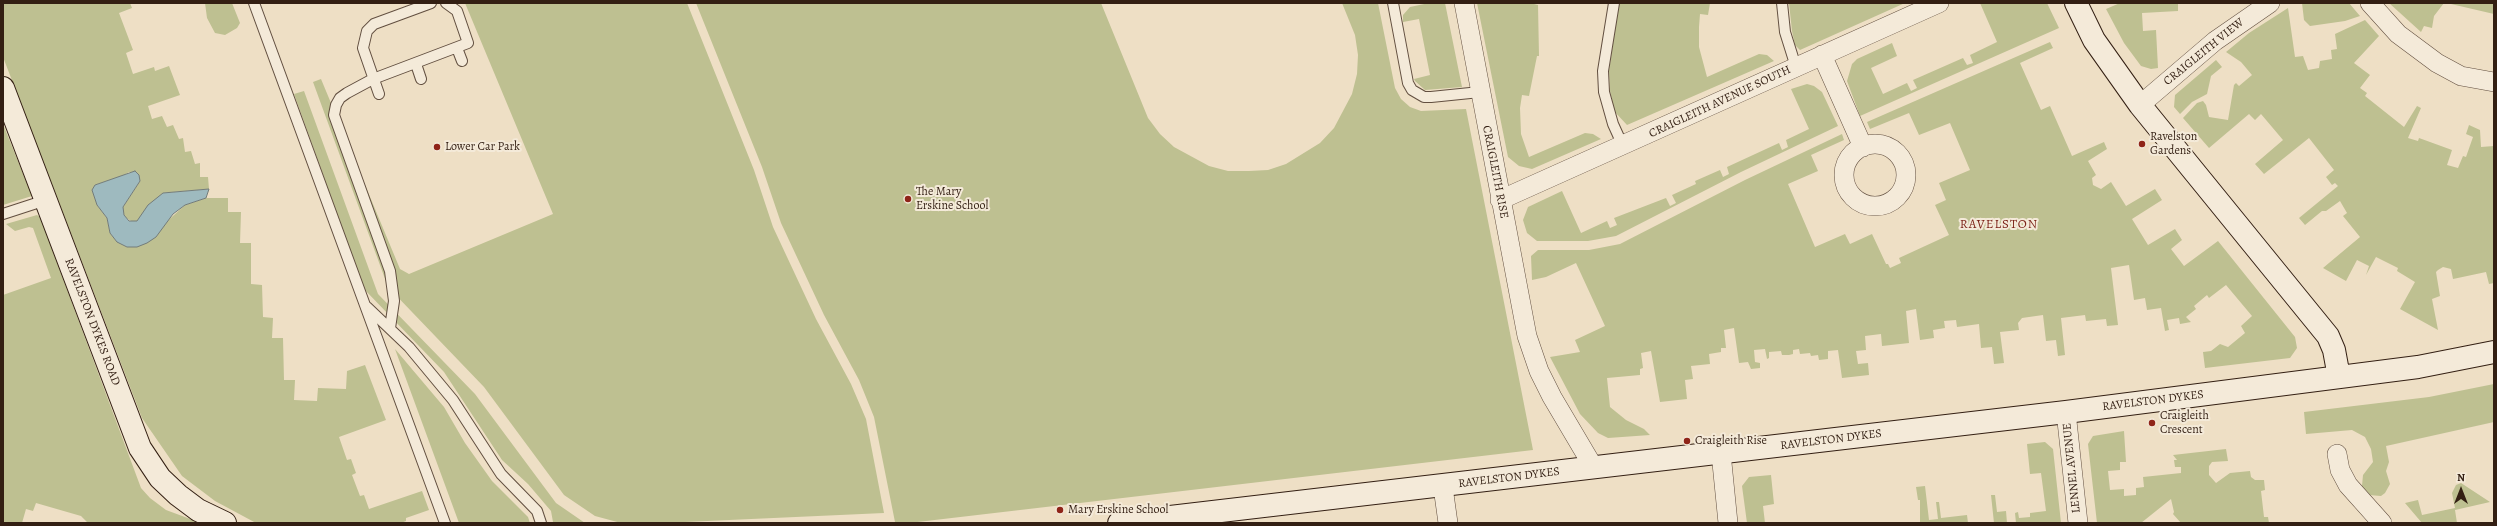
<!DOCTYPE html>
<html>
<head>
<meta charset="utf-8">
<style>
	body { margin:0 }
	#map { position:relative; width:2497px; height:526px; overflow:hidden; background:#eedfc5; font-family:Alegreya,serif }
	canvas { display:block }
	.frame { position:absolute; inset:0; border:4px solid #331f13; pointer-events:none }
	.north { position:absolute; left:2441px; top:470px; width:40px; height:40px; -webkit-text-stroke:3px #f4ead9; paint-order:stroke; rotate:0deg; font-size:11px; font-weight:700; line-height:16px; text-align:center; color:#331f13 }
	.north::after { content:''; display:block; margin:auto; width:14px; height:18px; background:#331f13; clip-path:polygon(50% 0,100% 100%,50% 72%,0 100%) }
</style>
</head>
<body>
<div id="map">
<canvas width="2497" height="526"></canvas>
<div class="frame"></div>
<div class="north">N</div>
</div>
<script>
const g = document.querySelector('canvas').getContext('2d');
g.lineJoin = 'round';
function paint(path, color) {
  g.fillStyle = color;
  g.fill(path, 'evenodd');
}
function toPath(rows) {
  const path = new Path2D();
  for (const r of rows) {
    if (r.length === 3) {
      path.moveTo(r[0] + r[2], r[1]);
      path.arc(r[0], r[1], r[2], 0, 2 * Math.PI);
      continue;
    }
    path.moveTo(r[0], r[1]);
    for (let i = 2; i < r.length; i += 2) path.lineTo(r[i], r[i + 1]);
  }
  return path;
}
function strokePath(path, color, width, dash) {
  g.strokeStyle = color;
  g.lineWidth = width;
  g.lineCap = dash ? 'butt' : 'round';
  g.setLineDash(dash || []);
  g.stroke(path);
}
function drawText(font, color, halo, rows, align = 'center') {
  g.font = font + ' Alegreya,serif';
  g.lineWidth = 4;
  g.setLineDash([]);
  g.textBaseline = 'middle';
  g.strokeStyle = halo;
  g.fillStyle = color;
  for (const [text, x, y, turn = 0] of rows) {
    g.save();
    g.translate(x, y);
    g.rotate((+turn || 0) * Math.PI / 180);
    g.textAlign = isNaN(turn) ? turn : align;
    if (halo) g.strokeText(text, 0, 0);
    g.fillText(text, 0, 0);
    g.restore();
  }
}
paint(toPath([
	[3,3,130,3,132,8,119,13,133,50,126,53,133,74,154,67,155,71,169,66,180,95,148,106,152,119,162,116,167,127,173,125,179,139,183,138,185,152,191,151,195,164,200,163,200,177,208,177,209,189,163,193,137,221,133,222,126,218,122,211,123,207,140,181,137,173,129,172,123,176,95,185,97,205,107,218,110,233,118,242,127,247,156,237,163,225,185,205,206,198,228,198,228,212,241,212,240,243,251,243,251,284,262,285,263,317,273,318,272,338,283,338,284,380,295,380,294,400,317,401,318,388,346,389,347,371,365,365,386,420,339,437,347,460,351,459,356,473,352,475,360,496,364,495,369,509,422,491,429,510,406,518,406,521,401,523,256,523,215,501,182,476,142,418,3,57],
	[205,3,232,3,240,23,237,28,225,35,215,33,207,18],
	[465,3,687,3,754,170,773,227,816,319,851,384,866,419,884,513,663,523,621,523,595,516,564,495,484,387,388,287,313,82,321,79,400,269,409,274,553,214],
	[696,3,1101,3,1148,118,1160,134,1174,147,1209,166,1228,171,1249,171,1268,170,1286,164,1320,143,1334,128,1352,94,1357,74,1358,55,1355,35,1342,3,1378,3,1395,88,1401,99,1410,107,1421,111,1466,109,1533,450,909,523,895,522,874,417,859,380,824,315,781,223,762,167],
	[1429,3,1445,3,1462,87,1425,90,1415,81,1414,79,1430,75,1419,19,1403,22,1403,15,1410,7],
	[1477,3,1530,3,1538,5,1539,56,1537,56,1529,96,1522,95,1520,108,1521,134,1529,157,1585,133,1593,134,1601,139,1532,169,1519,166,1508,157],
	[1619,3,1710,3,1708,15,1700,14,1699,27,1699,47,1707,77,1759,54,1767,55,1774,61,1627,125,1614,111,1610,91,1609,71],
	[1789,3,1905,3,1800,50,1795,45,1792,31],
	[1980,3,2047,3,2059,28,1860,116,1847,81,1852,64,1857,59,1892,43,1897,56,1871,68,1883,94,1907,83,1911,91,1917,88,1913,80,1963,58,1967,65,1973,63,1970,55,1997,42],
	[2120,3,2178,3,2178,11,2142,13,2143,31,2156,30,2158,68,2151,69,2141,66,2124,43,2106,9],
	[2302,3,2349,3,2360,16,2345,21,2310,26,2304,20],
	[2389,3,2444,3,2434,16,2432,28,2424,26,2421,32],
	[2451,3,2494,3,2494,14,2451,4],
	[2288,8,2295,57,2303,56,2308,70,2319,68,2320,61,2332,59,2331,50,2337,49,2335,34,2365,20,2379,36,2354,63,2370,75,2360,88,2367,93,2365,96,2404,127,2417,106,2421,108,2408,138,2418,141,2419,138,2452,150,2447,165,2458,168,2463,156,2466,157,2473,137,2466,134,2469,125,2480,130,2481,147,2494,146,2494,283,2489,284,2486,272,2453,279,2451,269,2443,267,2438,270,2436,272,2440,296,2432,299,2438,330,2400,309,2415,282,2397,271,2398,268,2376,257,2366,275,2369,266,2357,260,2346,281,2323,268,2360,237,2343,216,2347,213,2340,201,2326,211,2322,211,2305,225,2299,218,2338,186,2335,183,2332,185,2326,177,2334,170,2309,138,2264,174,2255,164,2283,140,2261,114,2255,120,2249,114,2209,148,2183,118,2197,103,2203,101,2206,105,2209,117,2228,120,2234,85,2236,83,2239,86,2252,75,2241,62,2226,52,2249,33],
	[2050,42,2053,48,2020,63,2041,110,2050,106,2072,156,2104,142,2107,149,2088,161,2096,175,2092,178,2093,185,2101,189,2111,182,2126,206,2155,189,2162,200,2132,219,2148,245,2175,229,2182,240,2171,249,2184,266,2218,241,2295,337,2297,348,2290,358,2205,368,2203,352,2211,351,2220,344,2228,347,2245,333,2241,326,2252,316,2226,285,2209,298,2207,295,2194,306,2196,309,2186,317,2191,322,2180,324,2179,318,2167,320,2169,330,2165,331,2161,308,2147,310,2145,298,2134,300,2129,265,2111,268,2118,325,2107,326,2106,319,2086,321,2085,315,2061,318,2065,355,2058,356,2056,340,2046,341,2043,315,2022,318,2018,323,2019,330,2000,332,2004,363,1994,364,1992,347,1981,348,1979,324,1957,327,1956,320,1944,321,1945,328,1933,330,1934,338,1920,340,1916,309,1906,311,1909,343,1882,346,1881,334,1865,336,1866,350,1856,351,1858,364,1868,363,1869,375,1842,378,1838,350,1828,351,1828,359,1819,360,1818,355,1811,356,1810,353,1800,354,1799,349,1793,350,1793,354,1789,355,1782,355,1781,351,1769,352,1769,358,1767,359,1765,349,1754,350,1755,362,1760,363,1760,368,1751,369,1748,362,1739,363,1734,328,1724,330,1726,348,1721,348,1721,352,1709,354,1710,364,1691,366,1693,379,1685,380,1687,399,1660,402,1651,351,1641,353,1643,368,1640,369,1640,375,1607,378,1610,407,1626,420,1644,429,1650,435,1608,438,1598,433,1580,414,1550,357,1580,352,1575,340,1605,326,1576,263,1546,277,1532,280,1531,256,1538,250,1589,250,1620,244,1745,180,1842,134,1844,140,1811,155,1818,171,1788,184,1815,247,1845,234,1850,244,1872,234,1886,264,1888,264,1890,268,1901,263,1899,258,1949,235,1935,205,1946,200,1939,183,1970,170,1950,123,1919,135,1909,113,1870,129,1867,122],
	[2216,60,2222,67,2211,76,2207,94,2192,102,2180,114,2174,107,2175,95],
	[1807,84,1814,86,1822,92,1838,126,1741,172,1616,236,1588,241,1537,241,1527,233,1523,220,1528,207,1562,191,1581,233,1607,221,1610,228,1617,225,1614,218,1666,198,1670,206,1676,203,1672,195,1696,184,1695,181,1720,170,1723,177,1729,174,1727,167,1779,143,1782,150,1788,147,1786,140,1809,129,1791,89],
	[304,91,378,294,475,394,556,503,585,523,553,522,551,511,528,484,502,460,444,372,364,289,294,94],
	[3,124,32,196,3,205],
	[37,215,40,217,141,488,150,498,166,510,201,523,88,523,81,516,36,503,33,511,26,509,22,523,3,523,3,295,51,278,33,228,29,227,15,231,6,224],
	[395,349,444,407,465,443,492,481,528,517,530,523,459,523],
	[2494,384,2494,422,2386,446,2389,462,2386,471,2390,484,2385,493,2381,496,2369,495,2362,486,2363,475,2373,462,2371,449,2365,437,2352,430,2306,434,2304,412,2429,397],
	[2124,431,2126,462,2120,462,2120,470,2108,471,2110,490,2124,489,2124,496,2136,495,2136,488,2144,487,2143,477,2181,473,2181,467,2175,467,2174,460,2177,460,2173,455,2226,449,2228,461,2212,462,2209,466,2209,475,2216,483,2230,473,2250,471,2251,477,2255,480,2264,480,2265,490,2261,491,2264,517,2268,517,2269,523,2181,523,2173,514,2174,512,2171,499,2141,523,2097,523,2088,444,2093,436],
	[2045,442,2053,449,2061,523,2016,523,2015,513,2018,512,2019,518,2030,517,2030,513,2046,511,2041,473,2030,474,2027,444],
	[1771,475,1774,504,1763,506,1765,523,1747,523,1742,486,1749,477],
	[2461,483,2490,502,2455,510,2457,523,2422,523,2405,503,2418,500,2422,515,2455,508,2452,493,2456,485],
	[1925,486,1929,520,1938,519,1936,502,1939,502,1941,518,1967,515,1968,523,1920,523,1920,500,1918,500,1916,487],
	[1991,495,1995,495,1997,512,2006,511,2007,523,1994,523]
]), '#bec091');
const water = toPath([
	[135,171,139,175,140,181,123,207,124,215,129,221,137,221,148,205,163,193,209,189,206,198,185,205,173,214,156,237,147,243,137,247,127,247,117,242,110,233,107,218,97,205,92,190,95,185,135,171]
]);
paint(water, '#9ebabf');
strokePath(water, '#737c7a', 1);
const lane = toPath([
	[254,3,445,523],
	[1393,3,1408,83,1412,90,1424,97,1431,97,1480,92],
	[1614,3,1603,71,1604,92,1613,124,1623,146],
	[1782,3,1785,32,1796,67],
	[457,48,462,61],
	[416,64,421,79],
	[379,94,363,48,367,31,374,24,431,3],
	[3,214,46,200],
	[367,307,409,347,453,400,501,474,537,511,541,523],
	[390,328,394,301,390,271,334,115,336,105,340,98,347,93,373,79,468,43,457,11,446,3]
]);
const street = toPath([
	[1464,3,1527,336,1539,371,1552,397,1594,468],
	[2370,3,2398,34,2437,63,2461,76,2494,82],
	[1822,55,1863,147],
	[2140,105,2215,41,2270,3],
	[1875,175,31],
	[1500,200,1939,3],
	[2066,412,2078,523],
	[1721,453,1728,523],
	[2337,454,2340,470,2348,485,2382,523],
	[1443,487,1448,523]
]);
const secondary = toPath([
	[2076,3,2094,40,2140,105,2328,336,2334,350,2339,377],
	[3,88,140,448,160,478,178,495,198,510,225,523],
	[1119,523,2066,412,2418,367,2494,352]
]);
strokePath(lane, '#624f40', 12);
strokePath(street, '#624f40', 20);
strokePath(secondary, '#331f13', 24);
strokePath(lane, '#f4ead9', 10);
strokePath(street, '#f4ead9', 19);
strokePath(secondary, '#f4ead9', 22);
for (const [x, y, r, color] of [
	[2142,144,4,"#8f2418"],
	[437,147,4,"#8f2418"],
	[908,199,4,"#8f2418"],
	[2152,423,4,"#8f2418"],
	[1687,441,4,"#8f2418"],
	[1060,510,4,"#8f2418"]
]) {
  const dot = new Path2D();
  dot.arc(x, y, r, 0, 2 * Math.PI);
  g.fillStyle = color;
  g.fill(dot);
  strokePath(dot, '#f4ead9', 1.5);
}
drawText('12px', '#331f13', '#f4ead9', [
	["CRAIGLEITH VIEW",2204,52,-39],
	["CRAIGLEITH AVENUE SOUTH",1720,102,-25],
	["CRAIGLEITH RISE",1495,172,79],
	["RAVELSTON DYKES ROAD",92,322,69],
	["RAVELSTON DYKES",2153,401,-7],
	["RAVELSTON DYKES",1831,440,-7],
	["LENNEL AVENUE",2072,468,-96],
	["RAVELSTON DYKES",1509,478,-7]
]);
drawText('12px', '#331f13', '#f4ead9', [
	["Ravelston",2150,137],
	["Gardens",2150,151],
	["Lower Car Park",445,147],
	["The Mary",916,192],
	["Erskine School",916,206],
	["Craigleith",2160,416],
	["Crescent",2160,430],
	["Craigleith Rise",1695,441],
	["Mary Erskine School",1068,510]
], 'left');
g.letterSpacing = '1px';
drawText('13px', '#7a1f14', '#f4ead9', [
	["RAVELSTON",1999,225]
]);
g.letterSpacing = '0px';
</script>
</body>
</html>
